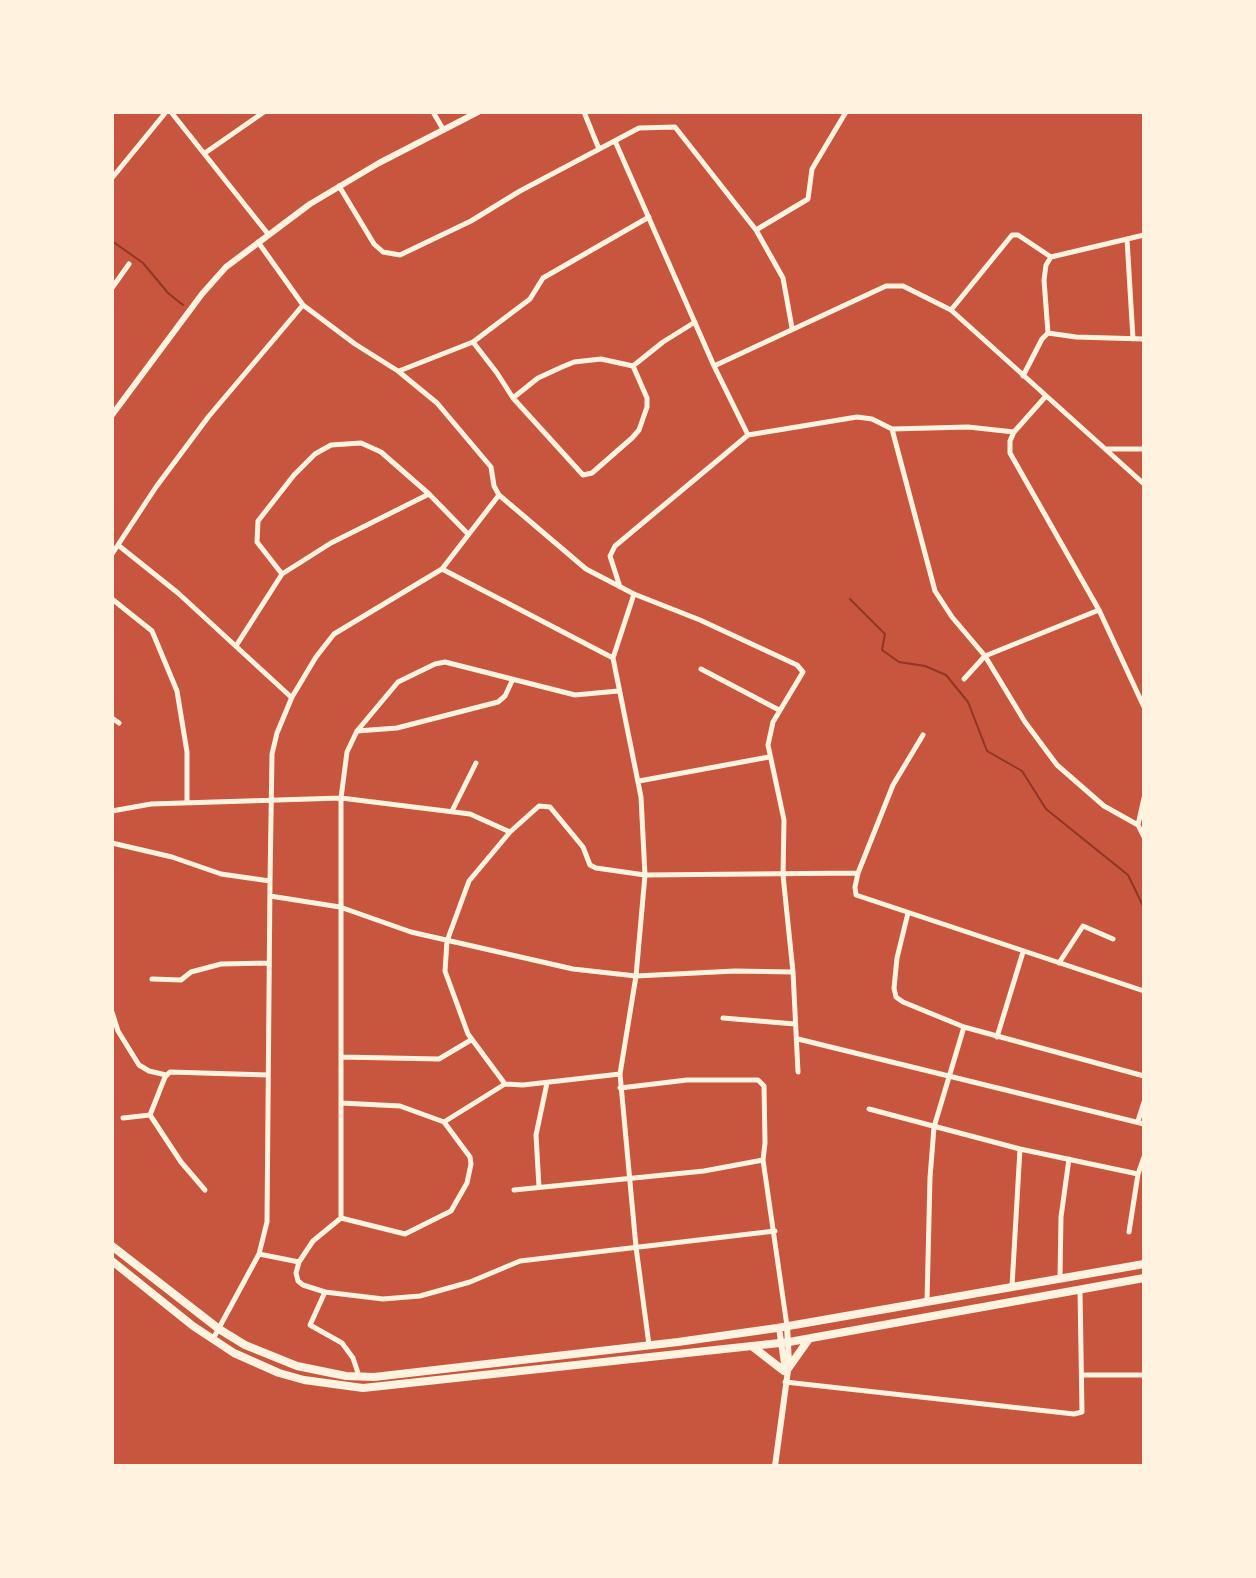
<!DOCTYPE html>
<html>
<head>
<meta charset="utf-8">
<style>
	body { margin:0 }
	#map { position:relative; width:1256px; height:1578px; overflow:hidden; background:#c8553d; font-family:Roboto,sans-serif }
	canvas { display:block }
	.frame { position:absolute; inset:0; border:114px solid #fff3e0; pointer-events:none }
</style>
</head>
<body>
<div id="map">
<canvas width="1256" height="1578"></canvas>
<div class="frame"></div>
</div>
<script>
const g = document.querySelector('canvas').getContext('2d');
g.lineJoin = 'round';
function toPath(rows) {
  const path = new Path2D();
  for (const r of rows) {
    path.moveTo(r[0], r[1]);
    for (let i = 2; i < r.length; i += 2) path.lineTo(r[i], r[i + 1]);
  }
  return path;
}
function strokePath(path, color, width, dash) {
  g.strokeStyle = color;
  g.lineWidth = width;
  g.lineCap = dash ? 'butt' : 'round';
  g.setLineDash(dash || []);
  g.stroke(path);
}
strokePath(toPath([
	[112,241,143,263,168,293,183,305],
	[850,599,885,634,882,650,899,662,925,666,946,675,968,702,987,751,1022,771,1046,809,1128,875,1144,908]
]), '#8f3625', 2);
strokePath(toPath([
	[171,112,268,234],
	[433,112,443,129],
	[584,112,599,149],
	[615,141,714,366,748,435],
	[205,153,264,112],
	[112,178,166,112],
	[339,186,374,244,383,252,400,255,471,221,520,191,639,128,675,127,756,230,783,278,792,328],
	[756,230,808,199,812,169,846,112],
	[1127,239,1133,339],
	[258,242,303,305,355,344,398,371,437,403,491,467,494,486,499,495,586,569,634,594,613,658,641,797,645,875,636,976,620,1074,636,1247,649,1345],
	[112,288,129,264],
	[951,310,1012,235,1018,235,1051,257],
	[1048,333,1076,337,1144,339],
	[473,342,530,299,543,278,649,217],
	[633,366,663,342,695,322],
	[714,366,886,286,903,286,951,310,1144,484],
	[399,371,473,342,497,373,513,398,583,475,592,473,632,438,639,430,647,407,647,398,633,366,601,359,574,362,562,367,538,378,513,398],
	[1023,376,1042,339,1048,333,1044,280,1046,265,1051,257,1144,235],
	[1046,396,1014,432,1010,441,1010,453,1099,610,1144,707],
	[892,429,935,591,952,617,985,656,1025,722,1057,765,1104,806,1138,825],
	[1106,449,1144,449],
	[118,545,178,593,291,697],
	[112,554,156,487,209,416,303,305],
	[442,569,613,658],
	[282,574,257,542,258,521,294,475,315,454,331,445,361,443,381,452,429,494,468,534],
	[620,587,610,556,615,546,748,435,857,417,872,419,892,429,968,427,1014,432],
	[634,594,700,620,797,665,803,672,773,722,768,745,784,820,783,875,793,972,798,1072],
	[112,599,152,631,177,691,187,752,187,802],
	[236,646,282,574,331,543,429,494],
	[701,669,779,710],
	[964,679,985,656,1099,610],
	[112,718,119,723],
	[357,731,397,728,498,702,505,696,512,681],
	[923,735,893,785,858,873,855,887,856,895,1144,991],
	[639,781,769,757],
	[1144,798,1138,825,1144,837],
	[112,811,151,804,341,798,470,814,510,832],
	[452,811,476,763],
	[112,843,172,857,221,874,270,881],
	[270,896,340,907,411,932,573,969,636,976,735,971,793,972],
	[908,913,897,958,894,988,896,997,903,1002,964,1027],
	[1059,963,1083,926,1113,939],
	[152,979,181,980,191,972,221,964,269,963],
	[112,1012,118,1031,139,1065,149,1071,166,1075],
	[723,1018,795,1024],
	[997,1037,1023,952],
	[798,1039,1144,1124],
	[341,1057,439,1059,471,1040],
	[505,1084,468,1034,445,971,447,941,469,881,510,832,539,806,550,807,583,847,590,865,596,868,645,875,858,873],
	[341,1103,400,1106,444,1122,505,1084,523,1085,620,1074],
	[869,1109,1020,1149,1138,1174],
	[150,1115,165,1077,170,1072,268,1075],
	[123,1118,150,1115,181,1162,205,1190],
	[1138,1121,1144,1102],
	[763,1160,787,1326],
	[539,1187,536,1135,547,1083],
	[514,1190,704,1171,763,1160,765,1143,764,1086,758,1080,687,1080,620,1088],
	[341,1218,405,1234,451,1211,467,1183,471,1164,470,1157,444,1122],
	[1129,1232,1138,1174,1144,1157],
	[259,1254,299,1262,313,1241,341,1218,341,798,347,752,357,731,398,682,435,664,445,662,575,695,618,691],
	[299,1262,296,1273,298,1281,303,1285,325,1292,383,1299,420,1296,470,1282,520,1261,775,1231],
	[1060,1277,1061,1217,1069,1159],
	[1012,1286,1020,1149],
	[325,1292,310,1325,342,1343,353,1358,359,1376],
	[927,1301,930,1178,934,1127,964,1027,1144,1076],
	[213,1339,259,1254,267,1222,270,881,272,754,277,733,292,697,316,657,334,634,442,569,499,495],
	[1082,1375,1144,1375],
	[785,1382,1074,1414,1082,1412,1080,1290]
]), '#fff3e0', 5);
strokePath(toPath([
	[112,415,202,294,226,267,310,204,379,163,478,112],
	[779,1327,785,1371],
	[775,1466,789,1363,787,1326]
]), '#fff3e0', 6);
strokePath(toPath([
	[112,1246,219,1329,245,1345,297,1366,346,1376,374,1377,678,1342,777,1328,1144,1264],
	[112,1261,193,1326,234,1353,279,1373,304,1380,363,1388,789,1342,1144,1278],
	[753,1347,784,1371],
	[787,1370,809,1339]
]), '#fff3e0', 8);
</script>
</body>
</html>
